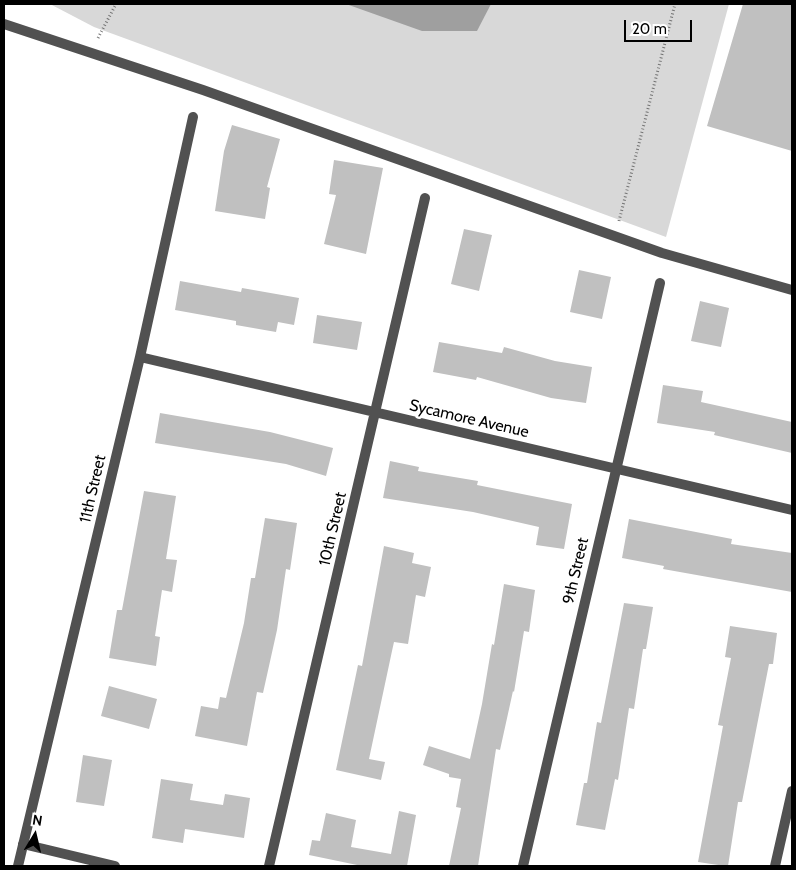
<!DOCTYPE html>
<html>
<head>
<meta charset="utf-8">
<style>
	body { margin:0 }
	#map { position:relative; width:796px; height:870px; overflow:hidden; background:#fff; font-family:Cabin,sans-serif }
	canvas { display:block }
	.frame { position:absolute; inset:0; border:5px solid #000; pointer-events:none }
	.north { position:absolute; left:10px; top:810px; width:50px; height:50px; -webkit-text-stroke:4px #fff; paint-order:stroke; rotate:9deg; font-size:14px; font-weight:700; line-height:20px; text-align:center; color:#000 }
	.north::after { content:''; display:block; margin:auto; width:18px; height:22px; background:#000; clip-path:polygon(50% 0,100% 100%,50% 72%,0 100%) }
	.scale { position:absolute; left:624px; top:20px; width:68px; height:22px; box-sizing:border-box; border:2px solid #000; border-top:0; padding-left:6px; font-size:15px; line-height:18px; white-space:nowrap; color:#000; -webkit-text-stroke:4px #fff; paint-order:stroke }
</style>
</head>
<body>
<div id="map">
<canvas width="796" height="870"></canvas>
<div class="frame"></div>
<div class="north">N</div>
<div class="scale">20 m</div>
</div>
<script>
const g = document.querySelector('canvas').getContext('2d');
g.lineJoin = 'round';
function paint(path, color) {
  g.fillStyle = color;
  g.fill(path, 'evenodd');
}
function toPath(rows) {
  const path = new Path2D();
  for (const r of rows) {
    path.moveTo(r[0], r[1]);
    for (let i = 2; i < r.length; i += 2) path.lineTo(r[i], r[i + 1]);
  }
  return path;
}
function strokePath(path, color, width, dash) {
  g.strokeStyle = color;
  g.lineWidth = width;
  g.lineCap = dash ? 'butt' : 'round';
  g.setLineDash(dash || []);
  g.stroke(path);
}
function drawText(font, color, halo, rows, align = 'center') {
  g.font = font + ' Cabin,sans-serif';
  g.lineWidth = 5;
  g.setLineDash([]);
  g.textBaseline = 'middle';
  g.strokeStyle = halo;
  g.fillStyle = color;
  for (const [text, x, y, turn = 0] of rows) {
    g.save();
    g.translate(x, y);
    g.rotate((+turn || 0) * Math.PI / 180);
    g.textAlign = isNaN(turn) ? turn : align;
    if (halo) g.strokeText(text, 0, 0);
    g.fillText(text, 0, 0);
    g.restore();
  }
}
paint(toPath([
	[50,4,729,4,666,237,94,27]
]), '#d8d8d8');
paint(toPath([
	[346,4,491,4,477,31,422,31]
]), '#9f9f9f');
paint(toPath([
	[743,4,792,4,792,151,707,126],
	[232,125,280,139,267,187,270,188,265,219,215,211,224,151],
	[334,160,383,168,366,254,324,244,336,195,329,194],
	[464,229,492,235,479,291,451,284],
	[579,270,611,277,602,319,570,312],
	[180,281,241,292,242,288,299,298,294,325,278,322,276,332,236,325,236,321,175,310],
	[700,301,729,308,721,347,691,341],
	[317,315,362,322,357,350,313,343],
	[439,342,502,353,504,347,555,361,592,367,586,403,551,398,477,377,476,380,433,372],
	[663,385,703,391,701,402,792,422,792,453,714,435,715,432,657,423],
	[160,413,270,432,333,448,326,476,286,464,155,443],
	[390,461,419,467,418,471,478,481,477,485,572,504,564,549,536,545,539,527,473,512,383,498],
	[144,491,176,496,166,559,177,560,172,592,162,590,155,636,160,637,156,666,109,658,117,610,122,610],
	[265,518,297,523,290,570,286,569,277,630,263,693,257,692,247,746,195,736,201,706,218,709,220,697,226,698,244,623,251,578,255,578],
	[629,519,732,539,731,544,792,553,792,592,663,569,664,566,622,558],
	[384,546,414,553,412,563,431,567,425,597,416,595,408,644,394,642,392,651,369,759,385,762,381,780,336,770,358,665,362,666],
	[504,584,535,590,529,632,524,631,514,692,513,691,500,750,496,749,478,866,449,866,461,808,456,807,461,779,449,777,449,774,423,765,429,746,470,759,482,704,492,644,494,645],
	[624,603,653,607,646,649,643,649,634,709,629,708,618,780,615,779,605,830,576,825,584,783,587,783,597,722,601,723],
	[730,626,777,633,773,664,769,664,742,802,738,802,728,866,725,866,698,862,723,726,718,725,731,658,725,657],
	[109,686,157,699,149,729,101,716],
	[83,755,112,760,104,806,76,802],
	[161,779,193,784,190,800,223,805,225,794,250,798,244,838,185,829,183,843,152,838],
	[399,811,416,815,407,866,362,866,309,855,312,840,320,841,326,813,356,820,351,847,391,854]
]), '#c0c0c0');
strokePath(toPath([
	[98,38,116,4],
	[619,221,675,4]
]), '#737373', 3, [1, 2.5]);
strokePath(toPath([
	[4,24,203,90,662,253,792,290]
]), '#515151', 10);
strokePath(toPath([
	[140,357,792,510],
	[23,844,115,866],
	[18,866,140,357,193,117],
	[269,866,425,198],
	[523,866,660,283],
	[775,866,792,791]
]), '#515151', 10);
drawText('16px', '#000', '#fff', [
	["Sycamore Avenue",469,419,13],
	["11th Street",93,489,-77],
	["10th Street",333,529,-77],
	["9th Street",576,571,-77]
]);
</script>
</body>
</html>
